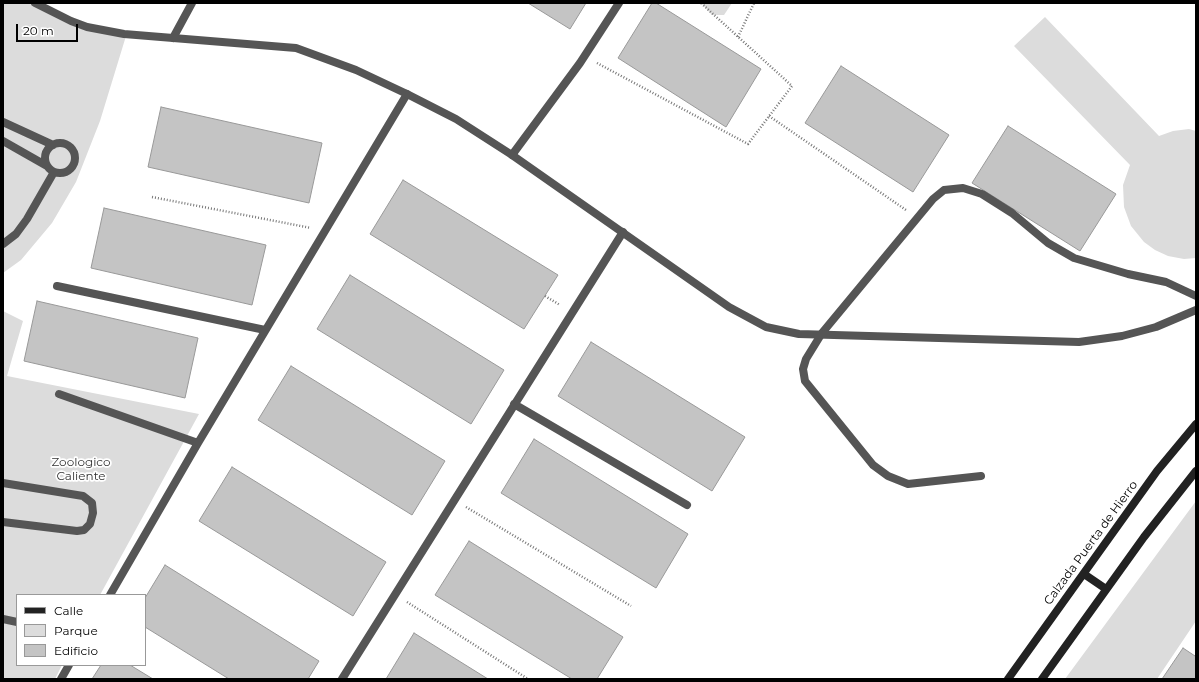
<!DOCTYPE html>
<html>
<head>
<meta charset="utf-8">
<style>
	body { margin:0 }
	#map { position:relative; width:1199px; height:682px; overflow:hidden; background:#fff; font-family:Montserrat,sans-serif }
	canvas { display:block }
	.frame { position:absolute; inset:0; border:4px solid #000; pointer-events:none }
	.legend { position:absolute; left:16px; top:594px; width:130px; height:72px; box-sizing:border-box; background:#fff; border:1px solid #999; margin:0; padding:5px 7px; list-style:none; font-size:12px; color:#000 }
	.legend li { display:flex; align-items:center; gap:8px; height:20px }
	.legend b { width:20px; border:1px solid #999 }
	.scale { position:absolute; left:16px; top:24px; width:62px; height:18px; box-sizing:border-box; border:2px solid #000; border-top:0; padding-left:5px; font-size:12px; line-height:14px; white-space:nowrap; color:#000; -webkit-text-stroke:3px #fff; paint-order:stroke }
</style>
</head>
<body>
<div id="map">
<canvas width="1199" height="682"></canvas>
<div class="frame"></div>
<ul class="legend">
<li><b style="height:5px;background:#222"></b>Calle</li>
<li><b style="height:11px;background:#dcdcdc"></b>Parque</li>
<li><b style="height:11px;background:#c4c4c4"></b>Edificio</li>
</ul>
<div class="scale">20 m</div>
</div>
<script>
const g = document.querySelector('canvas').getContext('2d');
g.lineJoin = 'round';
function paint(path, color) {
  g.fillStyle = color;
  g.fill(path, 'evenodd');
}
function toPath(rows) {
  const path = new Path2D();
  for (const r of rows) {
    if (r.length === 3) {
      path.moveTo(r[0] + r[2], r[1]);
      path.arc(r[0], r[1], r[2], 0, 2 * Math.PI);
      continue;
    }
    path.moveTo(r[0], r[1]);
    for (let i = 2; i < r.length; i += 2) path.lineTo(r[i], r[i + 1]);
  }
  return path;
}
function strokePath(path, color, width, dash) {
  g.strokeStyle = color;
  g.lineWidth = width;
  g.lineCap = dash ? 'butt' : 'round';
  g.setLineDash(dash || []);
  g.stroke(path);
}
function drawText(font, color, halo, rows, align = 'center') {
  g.font = font + ' Montserrat,sans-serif';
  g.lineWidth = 3.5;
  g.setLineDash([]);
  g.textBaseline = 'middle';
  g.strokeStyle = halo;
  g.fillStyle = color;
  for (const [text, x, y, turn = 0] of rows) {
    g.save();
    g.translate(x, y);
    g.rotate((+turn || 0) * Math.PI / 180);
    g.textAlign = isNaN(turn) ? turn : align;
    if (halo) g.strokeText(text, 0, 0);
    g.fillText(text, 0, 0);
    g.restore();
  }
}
paint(toPath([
	[3,3,33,3,78,26,126,36,100,121,76,182,52,223,21,260,3,273],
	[701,3,732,3,724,15,712,15],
	[1045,17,1159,136,1173,131,1189,129,1196,131,1196,258,1184,259,1168,256,1155,250,1144,242,1131,226,1124,207,1123,185,1130,165,1014,46],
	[3,311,23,321,7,376,199,414,100,595,17,595,17,665,62,665,55,679,3,679],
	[1196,501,1196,621,1157,679,1065,679]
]), '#dcdcdc');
const building = toPath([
	[528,3,586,3,570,29,528,3],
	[652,3,656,3,761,69,726,127,618,58,652,3],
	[841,66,949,135,913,192,805,123,841,66],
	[161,107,322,143,309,203,148,167,161,107],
	[1008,126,1116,194,1080,251,972,183,1008,126],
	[403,180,558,275,524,329,370,234,403,180],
	[104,208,266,245,252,305,91,268,104,208],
	[350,275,504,370,471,424,317,329,350,275],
	[37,301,198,338,185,398,24,361,37,301],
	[591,342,745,437,712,491,558,396,591,342],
	[291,366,445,461,412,515,258,420,291,366],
	[534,439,688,534,656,588,501,493,534,439],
	[232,467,386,562,353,616,199,521,232,467],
	[469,541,623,637,597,679,572,679,435,595,469,541],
	[165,565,319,661,308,679,229,679,145,627,145,598,165,565],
	[414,633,488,679,386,679,414,633],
	[1183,648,1195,656,1196,654,1196,679,1162,679,1183,648],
	[101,665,130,665,153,679,92,679,101,665]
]);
paint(building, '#c4c4c4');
strokePath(building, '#999', 1);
strokePath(toPath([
	[738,37,754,3],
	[597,63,748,144,792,86,701,3],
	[769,116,906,210],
	[152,197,311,228],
	[545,296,560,305],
	[466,507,631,606],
	[407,602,528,679]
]), '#777', 2.5, [1, 2]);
strokePath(toPath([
	[173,38,192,3],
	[3,122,53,145],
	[3,141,47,166],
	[60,158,15],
	[512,155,580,63,619,3],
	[3,244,16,234,27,219,54,172],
	[57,286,265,330],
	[59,394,198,443],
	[514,404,687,505],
	[981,476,908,484,888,476,873,465,805,381,803,369,806,359,822,333,933,199,944,190,963,188,982,194,1012,213,1048,243,1074,258,1128,274,1166,282,1196,296],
	[3,483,83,496,92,503,93,513,90,524,84,530,77,531,3,522],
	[110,595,198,443,407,94],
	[3,619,17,622],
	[61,679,69,665],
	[342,679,623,232]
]), '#555', 8);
strokePath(toPath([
	[35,3,71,21,87,27,124,34,296,48,356,70,407,94,456,119,512,155,729,307,766,327,799,334,1079,342,1122,336,1156,327,1196,310]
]), '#555', 8);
strokePath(toPath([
	[1084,574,1106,589],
	[1008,679,1157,471,1196,424],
	[1042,679,1144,537,1196,471]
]), '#222', 8);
drawText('12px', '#333', '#fff', [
	["Zoologico",81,462],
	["Caliente",81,476]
]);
drawText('12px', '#000', '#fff', [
	["Calzada Puerta de Hierro",1091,543,-54]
]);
</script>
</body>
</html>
